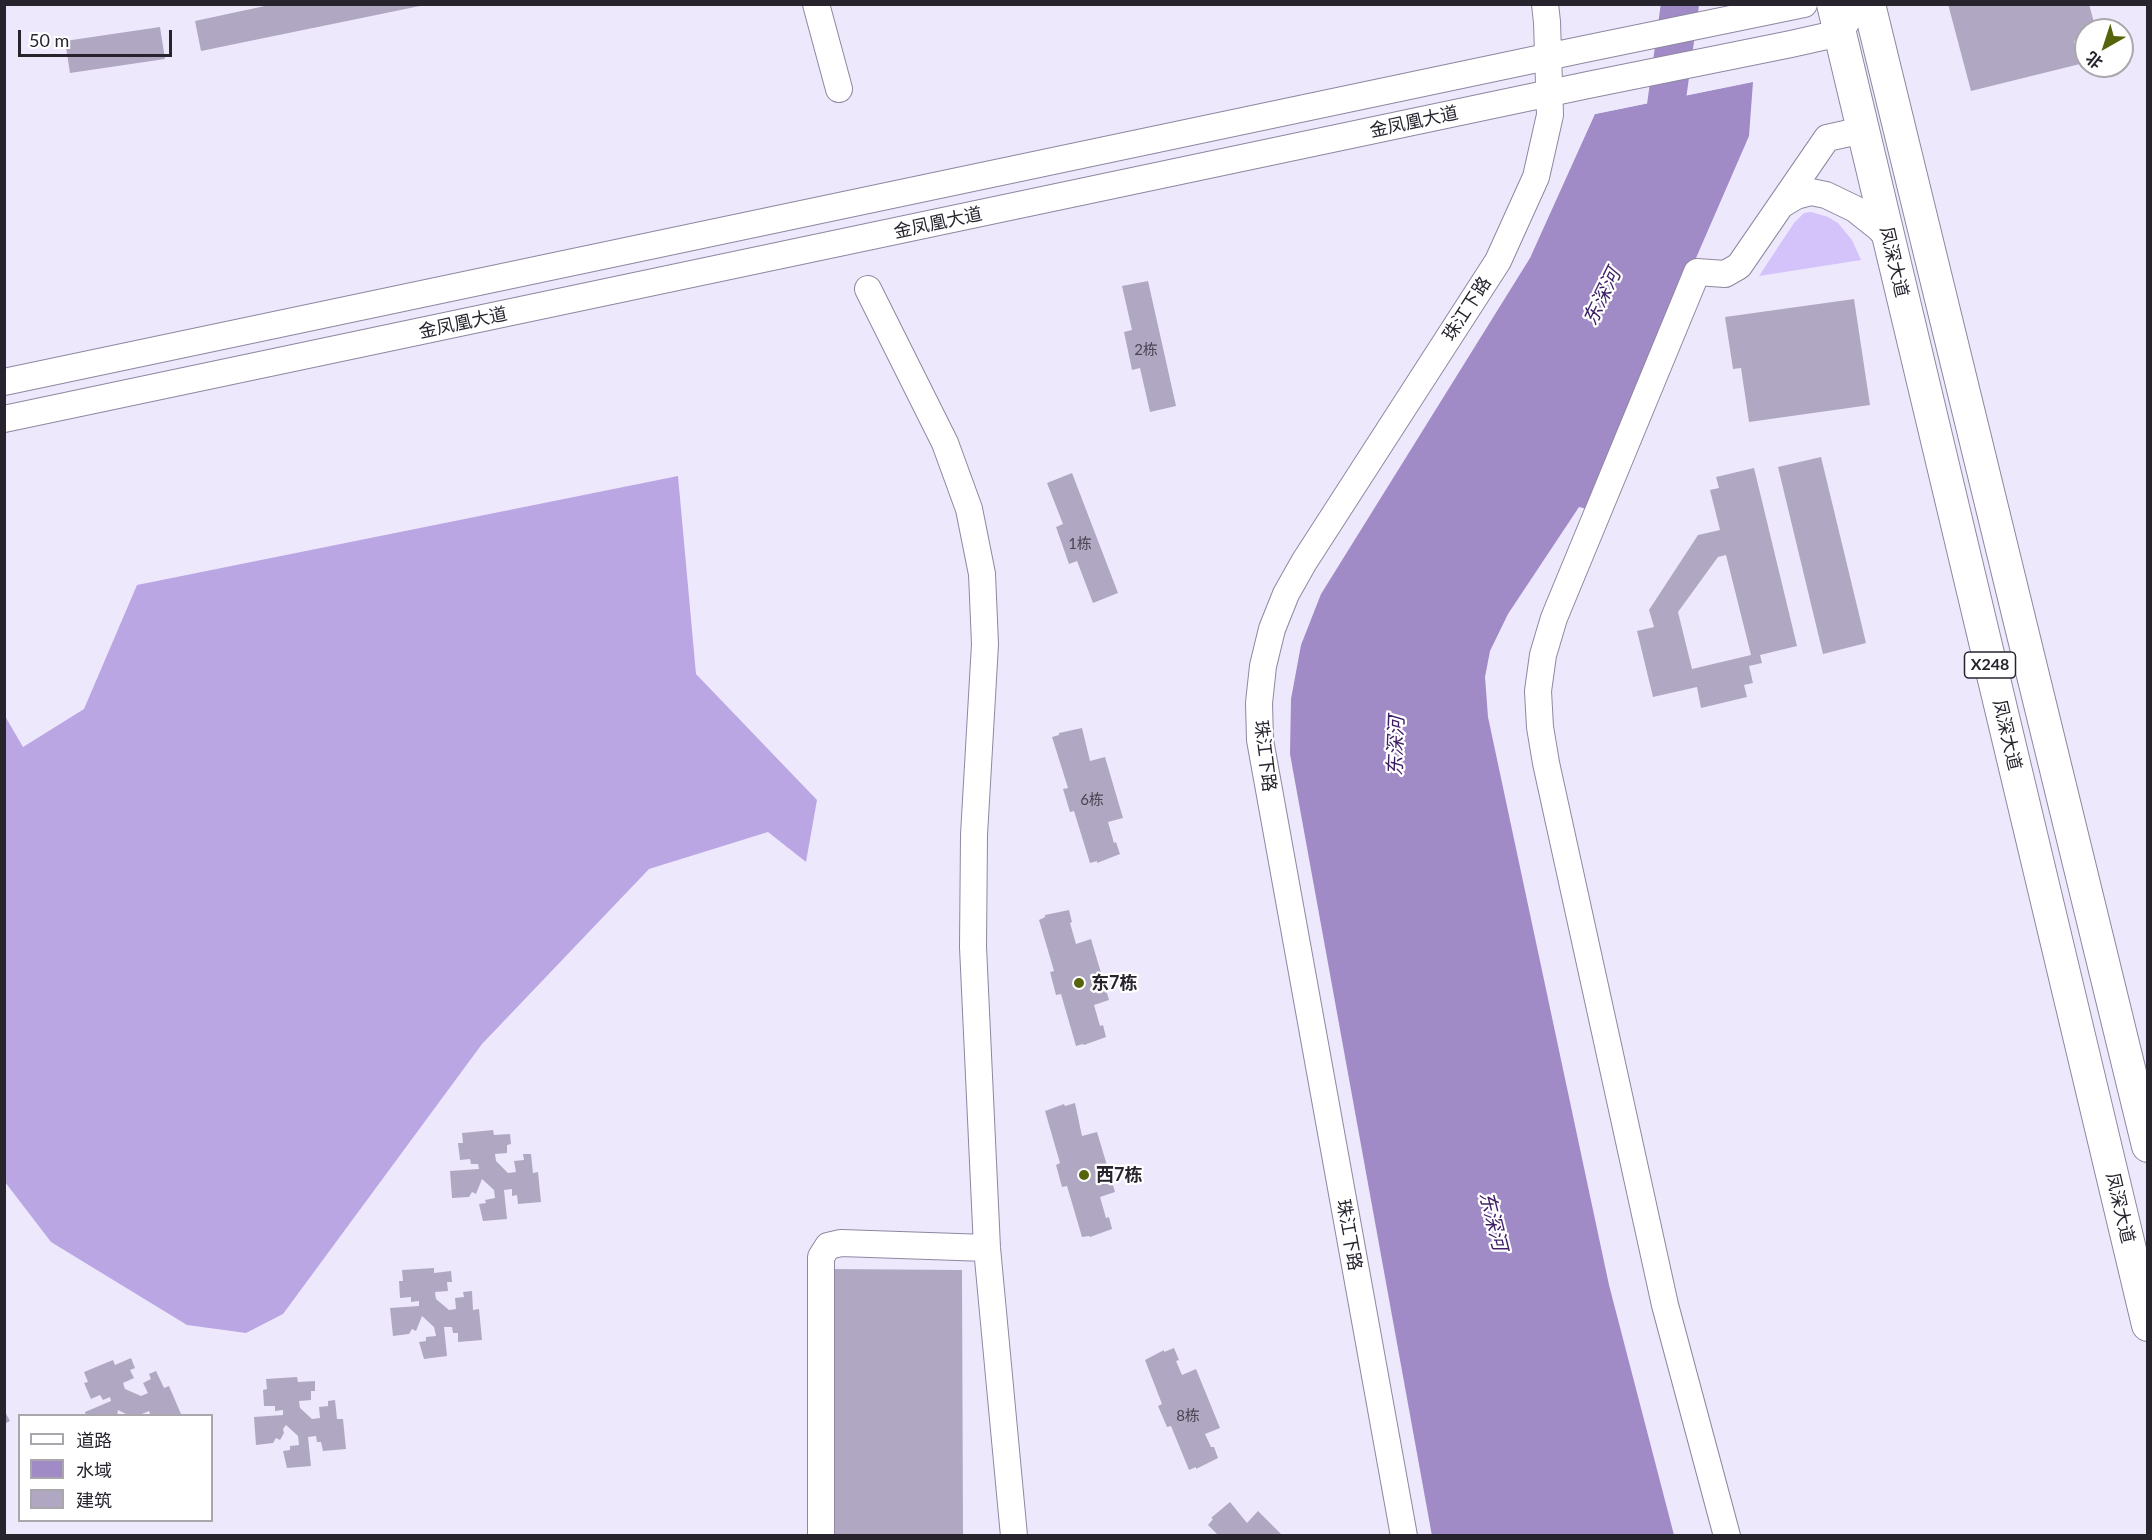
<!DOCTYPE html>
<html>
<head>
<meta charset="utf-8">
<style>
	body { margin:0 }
	#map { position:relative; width:2152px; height:1540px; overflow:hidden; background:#eee8fd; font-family:Lato,"Noto Sans SC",sans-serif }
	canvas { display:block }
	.frame { position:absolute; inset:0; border:6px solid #27242e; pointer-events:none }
	.legend { position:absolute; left:18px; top:1414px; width:195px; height:108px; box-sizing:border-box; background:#fff; border:2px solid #a9a7ab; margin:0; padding:8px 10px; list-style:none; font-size:18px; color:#27242e }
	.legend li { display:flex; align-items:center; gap:12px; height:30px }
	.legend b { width:30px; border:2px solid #a9a7ab }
	.north { position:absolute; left:2074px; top:18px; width:60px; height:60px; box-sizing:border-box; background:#fff; border:2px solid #a9a7ab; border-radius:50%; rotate:219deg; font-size:16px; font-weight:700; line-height:24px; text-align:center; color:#27242e }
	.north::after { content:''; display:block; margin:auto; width:21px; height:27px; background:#55640a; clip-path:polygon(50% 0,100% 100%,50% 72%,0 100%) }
	.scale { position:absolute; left:18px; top:30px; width:154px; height:27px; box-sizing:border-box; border:3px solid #27242e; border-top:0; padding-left:8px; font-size:18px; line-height:21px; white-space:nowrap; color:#27242e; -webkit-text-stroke:4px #fff; paint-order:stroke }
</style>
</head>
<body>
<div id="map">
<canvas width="2152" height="1540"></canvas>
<div class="frame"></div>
<ul class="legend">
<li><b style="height:8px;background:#fff"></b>道路</li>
<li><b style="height:16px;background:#a08bc7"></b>水域</li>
<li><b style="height:16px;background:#b0a8c2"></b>建筑</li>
</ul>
<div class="north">北</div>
<div class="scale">50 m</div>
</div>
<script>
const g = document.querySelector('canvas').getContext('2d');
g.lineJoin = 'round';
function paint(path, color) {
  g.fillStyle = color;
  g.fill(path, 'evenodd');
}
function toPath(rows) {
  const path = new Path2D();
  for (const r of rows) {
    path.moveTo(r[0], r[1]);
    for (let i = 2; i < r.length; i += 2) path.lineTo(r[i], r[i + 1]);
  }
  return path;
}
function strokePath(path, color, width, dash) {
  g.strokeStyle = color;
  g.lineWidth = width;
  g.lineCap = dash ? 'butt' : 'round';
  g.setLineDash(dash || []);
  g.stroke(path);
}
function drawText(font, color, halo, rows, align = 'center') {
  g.font = font + ' Lato,"Noto Sans SC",sans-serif';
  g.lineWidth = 4.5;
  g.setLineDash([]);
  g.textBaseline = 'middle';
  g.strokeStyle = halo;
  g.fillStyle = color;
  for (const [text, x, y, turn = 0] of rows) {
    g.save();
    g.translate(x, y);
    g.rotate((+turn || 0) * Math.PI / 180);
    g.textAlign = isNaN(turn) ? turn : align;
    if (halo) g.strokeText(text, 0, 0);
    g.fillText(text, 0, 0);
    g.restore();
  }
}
paint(toPath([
	[1811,212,1828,217,1838,223,1852,240,1861,260,1759,276,1794,223,1804,213]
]), '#d4c2fa');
paint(toPath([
	[678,476,696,674,817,800,806,862,768,832,649,869,482,1044,283,1314,246,1333,187,1325,51,1242,5,1182,5,716,23,747,84,709,137,585]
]), '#bba6e4');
paint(toPath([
	[1753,82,1749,136,1587,509,1579,507,1508,614,1490,651,1485,677,1488,717,1609,1285,1674,1535,1432,1536,1290,754,1291,699,1301,645,1321,594,1530,258,1595,114]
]), '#a08bc7');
paint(toPath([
	[1752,79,1756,81,1595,114,1594,111]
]), '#eee8fd');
strokePath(toPath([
	[1660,149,1680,4]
]), '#a08bc7', 38);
paint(toPath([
	[274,4,420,4,420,6,201,51,195,21],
	[1948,4,2089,4,2096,30,2086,30,2086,38,2074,41,2080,64,1971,91],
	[160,27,165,59,70,73,65,41],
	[1148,281,1176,406,1150,412,1140,368,1132,370,1124,332,1132,330,1122,286],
	[1854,299,1870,405,1749,422,1741,368,1733,369,1725,317],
	[1821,457,1866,643,1823,654,1778,467],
	[1754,468,1797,646,1760,655,1762,663,1749,666,1753,683,1744,685,1747,697,1701,708,1697,687,1653,697,1637,631,1654,627,1649,610,1698,535,1720,530,1710,490,1719,488,1716,477],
	[1726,555,1751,655,1692,669,1678,612,1718,557],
	[1072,473,1118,593,1093,603,1077,561,1069,564,1056,527,1063,524,1047,483],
	[1082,728,1090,761,1105,757,1123,818,1108,822,1114,843,1116,842,1120,854,1097,863,1097,861,1090,863,1074,811,1070,812,1063,789,1068,788,1052,737,1059,735,1059,733],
	[1069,910,1072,922,1070,923,1076,944,1091,939,1109,1000,1094,1005,1100,1026,1103,1025,1106,1037,1084,1045,1083,1044,1076,1046,1061,994,1056,995,1050,972,1054,971,1039,920,1045,917,1045,915],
	[1075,1103,1082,1136,1097,1132,1115,1192,1100,1197,1106,1218,1109,1217,1112,1229,1090,1237,1089,1236,1082,1237,1067,1186,1062,1187,1056,1165,1060,1163,1045,1111,1064,1104,1065,1106],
	[493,1130,494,1135,510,1134,511,1144,507,1145,507,1153,495,1154,496,1161,508,1173,516,1172,514,1161,524,1160,523,1154,531,1154,533,1173,538,1172,541,1202,518,1204,517,1195,512,1196,512,1189,504,1190,507,1219,483,1221,479,1204,486,1203,485,1200,495,1198,494,1190,482,1179,476,1194,472,1192,469,1197,452,1198,450,1171,479,1169,478,1164,471,1164,470,1159,460,1160,458,1143,463,1143,462,1133],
	[434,1268,434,1273,451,1271,452,1282,447,1282,448,1291,435,1292,436,1299,449,1310,456,1309,455,1298,464,1297,463,1292,472,1291,473,1310,479,1309,482,1340,458,1342,458,1333,453,1333,452,1327,444,1327,447,1356,424,1359,419,1342,426,1341,426,1337,436,1336,434,1327,422,1316,416,1331,412,1329,409,1334,393,1336,390,1308,419,1306,419,1301,411,1302,411,1297,400,1298,399,1281,403,1281,402,1270],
	[832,1269,962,1270,963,1535,832,1534],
	[1174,1348,1179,1360,1176,1361,1182,1375,1196,1369,1220,1428,1205,1434,1211,1447,1214,1447,1218,1458,1196,1469,1196,1467,1189,1470,1171,1426,1167,1427,1158,1406,1162,1404,1145,1360,1164,1350,1164,1352],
	[131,1358,135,1368,130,1370,134,1378,123,1383,125,1389,141,1396,148,1393,143,1383,151,1379,149,1374,156,1371,164,1388,169,1386,181,1414,151,1416,149,1411,142,1414,142,1416,130,1416,118,1410,117,1416,86,1416,85,1412,111,1401,110,1397,103,1400,100,1395,91,1399,84,1383,88,1382,84,1372,113,1360,115,1365],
	[297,1377,298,1382,315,1381,315,1391,311,1391,311,1400,299,1401,300,1408,312,1419,320,1418,319,1407,328,1406,328,1401,335,1400,337,1419,343,1419,346,1449,323,1451,321,1442,317,1442,316,1436,308,1437,311,1466,287,1468,283,1451,290,1450,290,1446,299,1445,298,1436,286,1425,283,1429,284,1433,280,1440,276,1438,273,1443,256,1445,254,1417,283,1415,283,1410,275,1411,275,1406,264,1406,263,1390,267,1389,266,1379],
	[4,1410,10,1421,4,1424],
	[1230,1502,1247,1523,1258,1511,1283,1536,1219,1536,1208,1525,1213,1519,1211,1518]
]), '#b0a8c2');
const minor = toPath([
	[816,4,839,89],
	[1781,205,1796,196,1811,192,1826,195,1855,209,1879,228,1889,239],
	[868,289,945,443,969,509,982,574,985,644,974,835,973,947,987,1248,1014,1536],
	[4,382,1580,50,1804,4],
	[4,419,1588,85,1791,44,1840,33,1857,4],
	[821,1536,821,1257,828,1246,841,1243,987,1248],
	[1404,1536,1260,740,1259,703,1263,666,1272,629,1286,594,1304,562,1498,261,1536,177,1550,115,1547,22,1545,4],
	[1727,1536,1665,1305,1546,763,1540,727,1538,691,1543,655,1554,618,1697,272,1725,274,1739,266,1827,138,1863,130]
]);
const major = toPath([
	[1833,4,2148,1325],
	[1869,4,2148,1146]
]);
strokePath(minor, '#8f87a0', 28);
strokePath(major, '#8f87a0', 34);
strokePath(minor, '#fff', 26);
strokePath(major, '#fff', 32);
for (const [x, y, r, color] of [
	[1079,983,6,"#55640a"],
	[1084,1175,6,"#55640a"]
]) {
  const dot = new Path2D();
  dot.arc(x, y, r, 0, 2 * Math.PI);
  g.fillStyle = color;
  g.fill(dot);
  strokePath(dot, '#fff', 2);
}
drawText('15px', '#494553', null, [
	["2栋",1146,350],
	["1栋",1080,544],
	["6栋",1092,800],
	["8栋",1188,1416]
]);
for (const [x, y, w] of [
	[1990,665,51]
]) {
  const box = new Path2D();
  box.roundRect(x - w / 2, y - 13, w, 26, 4.5);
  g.fillStyle = '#fff';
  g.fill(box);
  strokePath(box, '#27242e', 1.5);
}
drawText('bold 16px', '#27242e', null, [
	["X248",1990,665]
]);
drawText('18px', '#27242e', '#fff', [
	["金凤凰大道",1414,122,-12],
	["金凤凰大道",938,223,-12],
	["凤深大道",1894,262,77],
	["珠江下路",1467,309,-57],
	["金凤凰大道",463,323,-12],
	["凤深大道",2007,735,77],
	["珠江下路",1265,756,83],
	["凤深大道",2120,1208,77],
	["珠江下路",1349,1235,80]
]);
drawText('bold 18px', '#27242e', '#fff', [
	["东7栋",1091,983],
	["西7栋",1096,1175]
], 'left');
drawText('italic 20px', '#3e1e65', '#fff', [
	["东深河",1602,297,-64],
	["东深河",1396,746,-88],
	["东深河",1493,1221,76]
]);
</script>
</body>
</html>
